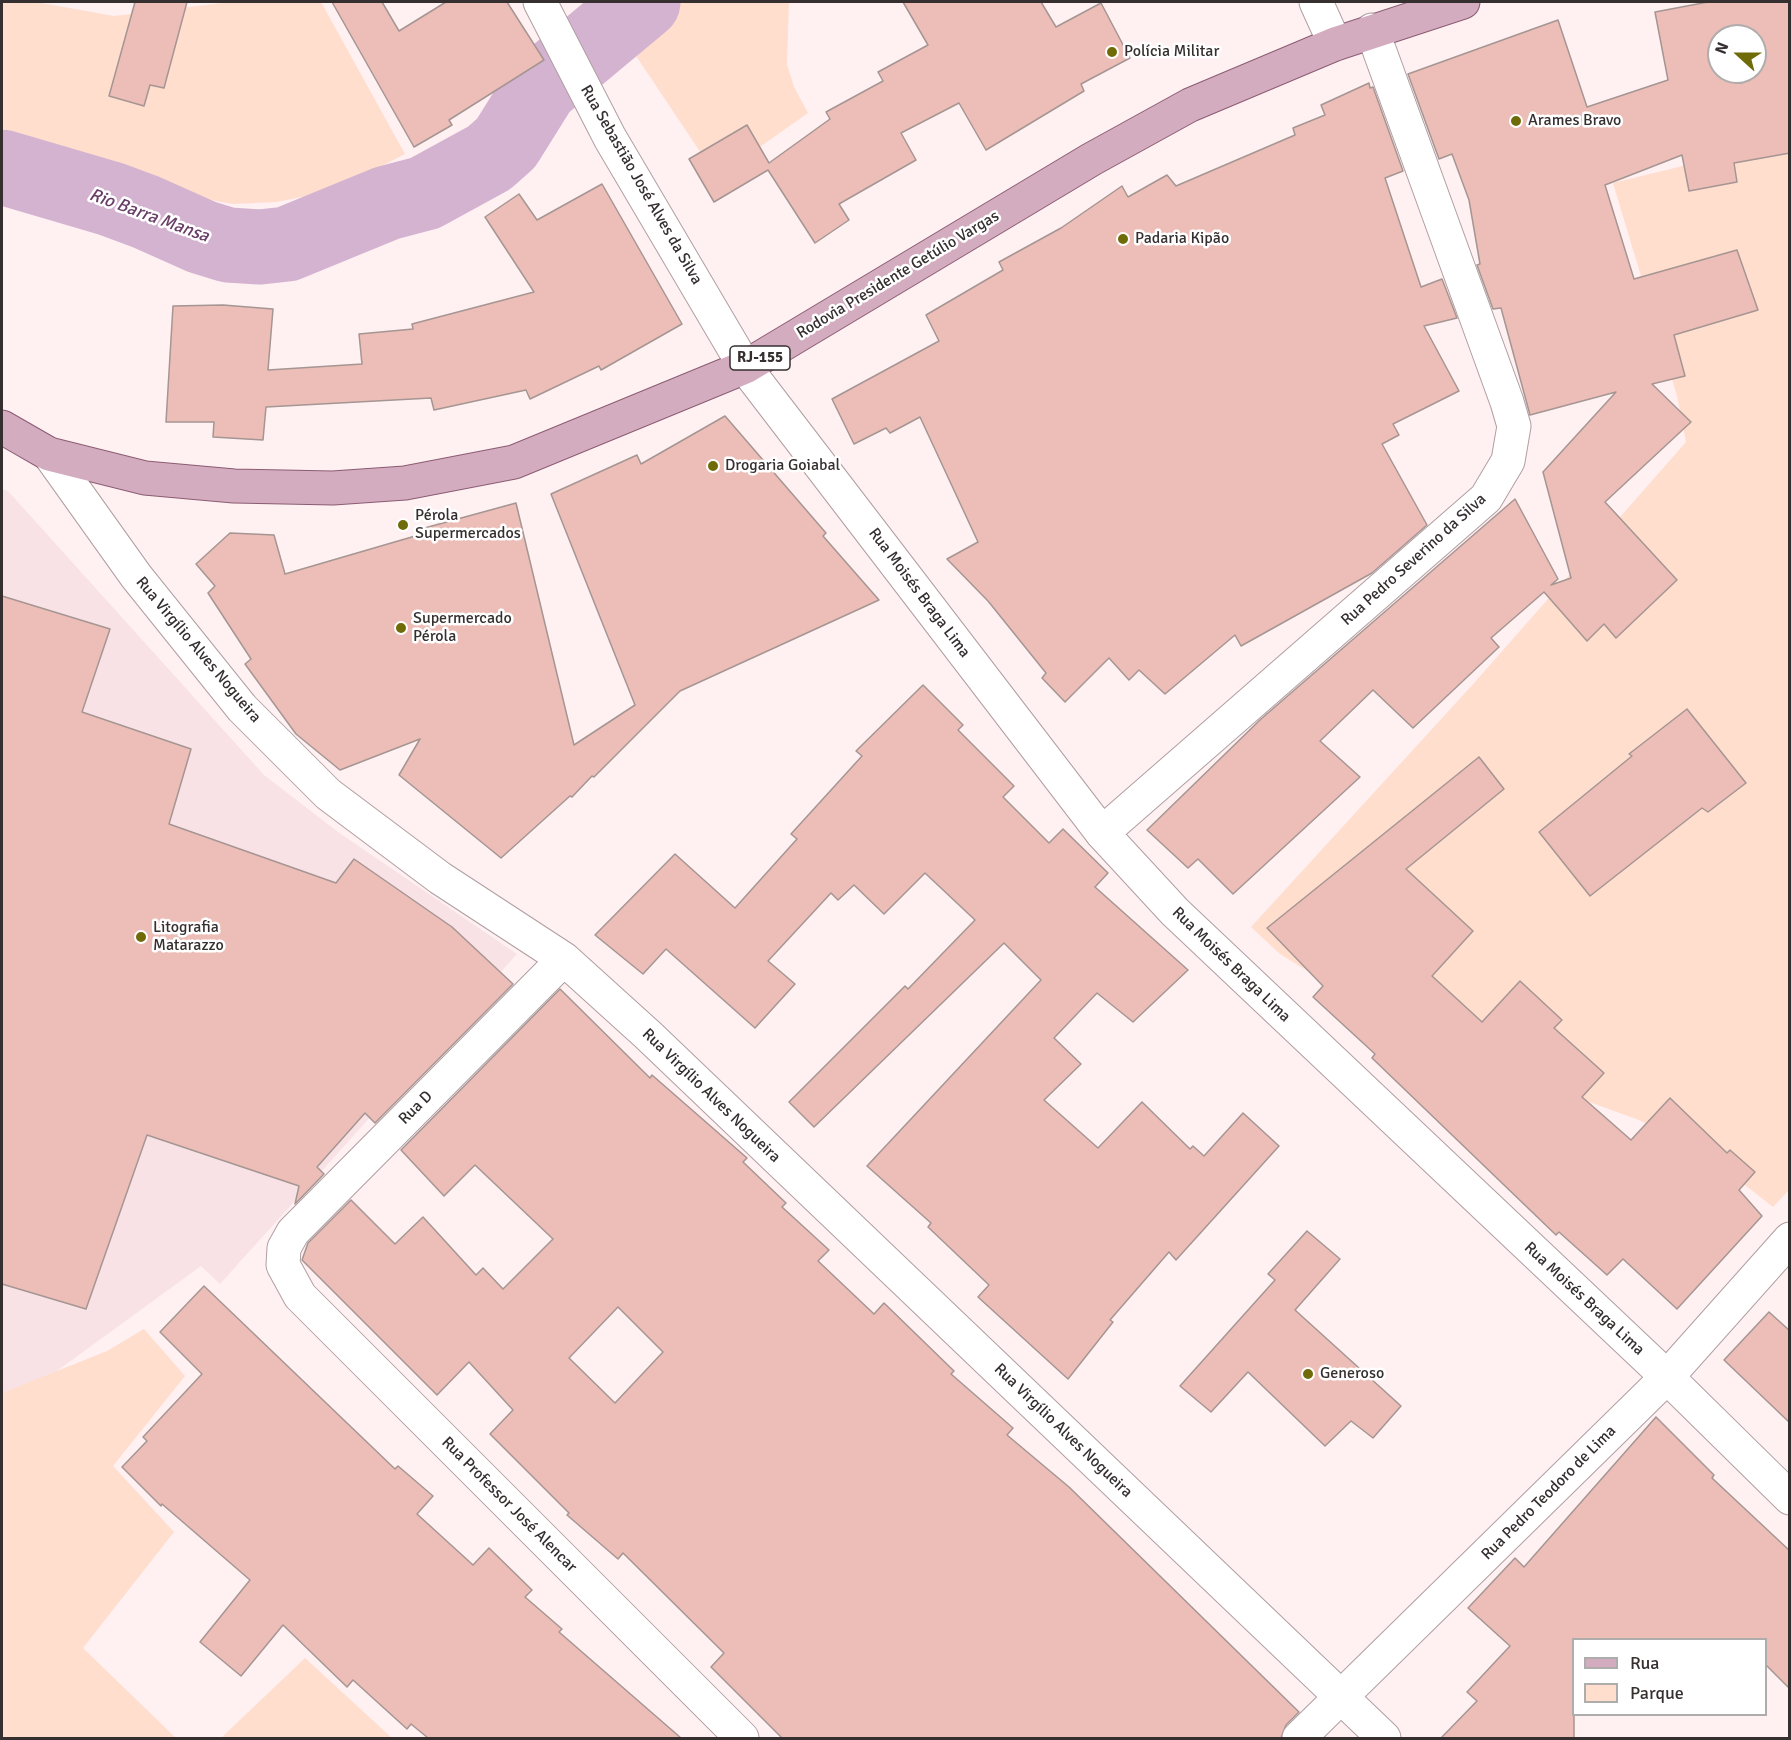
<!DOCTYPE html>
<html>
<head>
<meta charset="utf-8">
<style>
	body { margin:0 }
	#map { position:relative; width:1791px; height:1740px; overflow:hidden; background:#fff0f2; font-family:Signika,sans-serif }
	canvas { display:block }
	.frame { position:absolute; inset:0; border:3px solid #362f30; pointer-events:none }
	.legend { position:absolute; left:1572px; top:1638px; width:195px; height:78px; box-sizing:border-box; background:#fff; border:2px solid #afacac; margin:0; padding:8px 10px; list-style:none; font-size:18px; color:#362f30 }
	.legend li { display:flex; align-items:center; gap:12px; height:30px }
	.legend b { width:30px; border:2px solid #afacac }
	.north { position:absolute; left:1707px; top:24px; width:60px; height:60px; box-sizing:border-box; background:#fff; border:2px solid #afacac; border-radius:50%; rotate:291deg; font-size:16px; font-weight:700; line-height:24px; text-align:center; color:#362f30 }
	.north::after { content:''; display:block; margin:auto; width:21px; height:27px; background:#6f6b08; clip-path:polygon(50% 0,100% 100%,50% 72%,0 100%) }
</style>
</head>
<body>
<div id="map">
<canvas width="1791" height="1740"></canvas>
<div class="frame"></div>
<ul class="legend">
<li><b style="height:8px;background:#d4acc0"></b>Rua</li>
<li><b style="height:16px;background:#ffdece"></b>Parque</li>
</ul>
<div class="north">N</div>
</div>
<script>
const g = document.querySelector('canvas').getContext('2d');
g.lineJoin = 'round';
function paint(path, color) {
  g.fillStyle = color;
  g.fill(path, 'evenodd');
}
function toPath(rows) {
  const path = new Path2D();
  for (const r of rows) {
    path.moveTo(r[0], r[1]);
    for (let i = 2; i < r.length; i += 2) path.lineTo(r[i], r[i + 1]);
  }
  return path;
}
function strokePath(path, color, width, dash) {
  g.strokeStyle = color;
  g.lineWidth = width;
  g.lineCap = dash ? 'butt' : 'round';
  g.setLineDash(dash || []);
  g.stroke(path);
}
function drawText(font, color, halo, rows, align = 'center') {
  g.font = font + ' Signika,sans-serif';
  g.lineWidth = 5;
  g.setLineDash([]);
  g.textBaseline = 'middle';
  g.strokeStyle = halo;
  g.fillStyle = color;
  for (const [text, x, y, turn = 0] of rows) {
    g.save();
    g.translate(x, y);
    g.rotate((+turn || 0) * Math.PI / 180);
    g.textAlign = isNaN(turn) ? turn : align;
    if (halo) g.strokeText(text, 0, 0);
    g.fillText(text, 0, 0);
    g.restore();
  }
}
paint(toPath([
	[2,489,8,491,264,775,338,832,517,954,220,1284,201,1266,2,1411]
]), '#f8e2e5');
paint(toPath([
	[2,2,36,2,114,16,230,2,321,2,405,154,333,191,276,202,233,204,167,192,90,166,2,128],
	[667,2,789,2,787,64,794,87,808,113,717,177,624,38],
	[1789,140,1789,1190,1773,1207,1704,1153,1639,1120,1517,1076,1351,998,1280,954,1251,927,1475,682,1686,442,1677,396,1613,183],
	[144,1329,185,1376,113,1466,174,1532,83,1648,176,1738,2,1738,2,1393,107,1351],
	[305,1658,392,1738,221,1738]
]), '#ffdece');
strokePath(toPath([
	[2,167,111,199,146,212,202,237,228,245,260,247,287,244,387,203,425,193,489,158,506,143,541,87,643,2]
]), '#d4b3d1', 75);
const building = toPath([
	[135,2,187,2,164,88,150,85,144,106,109,96,135,2],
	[332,2,382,2,399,31,446,2,507,2,544,60,449,120,452,125,414,147,332,2],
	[903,2,1041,2,1056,27,1101,3,1130,58,1081,84,1084,91,986,150,959,103,901,133,916,160,839,204,849,220,815,243,768,170,714,202,689,159,747,125,769,163,830,119,826,112,883,81,878,72,928,45,903,2],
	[1708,2,1790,2,1790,153,1734,163,1737,182,1689,191,1682,155,1605,185,1634,279,1737,250,1758,310,1674,335,1685,376,1652,384,1691,422,1605,502,1677,580,1616,638,1604,624,1587,641,1544,592,1491,638,1499,647,1413,728,1373,690,1320,741,1360,777,1233,894,1198,859,1188,868,1147,830,1261,719,1515,499,1558,579,1551,585,1571,578,1543,472,1616,392,1530,415,1501,308,1493,309,1477,265,1480,264,1469,200,1452,154,1439,159,1408,74,1558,20,1587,107,1668,80,1655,12,1708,2],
	[1719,36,1755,36,1755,72,1719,72,1719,36],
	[1369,83,1370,88,1373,87,1403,171,1385,178,1421,287,1442,279,1457,318,1424,326,1459,391,1393,424,1399,435,1382,444,1427,525,1372,573,1241,646,1235,635,1165,694,1139,670,1129,680,1109,658,1065,702,1042,678,1046,673,988,601,947,559,978,542,920,417,890,433,886,428,854,444,832,399,939,341,926,315,1003,270,999,262,1061,228,1122,186,1128,197,1167,175,1176,186,1295,135,1293,128,1325,115,1321,105,1369,83],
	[602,184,682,324,601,370,599,366,530,399,526,390,434,410,431,398,266,407,263,440,213,437,214,422,166,422,173,306,223,305,273,309,268,370,362,364,359,334,413,329,412,324,534,292,485,217,519,194,537,220,602,184],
	[725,416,826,533,823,536,879,600,680,691,594,777,592,776,572,797,570,796,501,858,399,775,420,739,340,770,296,734,245,664,251,659,208,593,215,586,196,564,230,533,274,535,285,574,422,534,421,529,516,503,574,745,635,705,551,494,637,455,641,464,725,416],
	[2,596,110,629,82,712,191,749,169,824,336,883,354,859,452,927,513,984,375,1123,365,1113,317,1167,324,1174,295,1204,299,1186,147,1135,86,1309,2,1284,2,596],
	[923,685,963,725,958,730,1014,786,1003,797,1049,843,1063,829,1108,873,1095,887,1188,970,1133,1022,1097,993,1054,1038,1081,1064,1044,1100,1098,1148,1142,1102,1190,1149,1193,1146,1204,1156,1243,1113,1279,1146,1176,1260,1169,1252,1110,1320,1113,1322,1068,1379,978,1297,989,1285,928,1227,931,1223,867,1166,1041,980,1004,943,814,1127,789,1102,905,986,908,989,975,920,925,873,884,914,854,885,838,900,831,893,768,961,795,984,755,1028,666,949,643,974,595,935,675,854,735,908,797,839,791,834,862,756,856,751,923,685],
	[1687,709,1746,783,1708,812,1702,808,1590,896,1539,832,1632,756,1629,754,1687,709],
	[1479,757,1504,789,1406,869,1473,931,1432,976,1482,1022,1520,981,1562,1020,1554,1028,1604,1073,1582,1097,1631,1140,1670,1098,1727,1153,1730,1150,1755,1172,1739,1190,1762,1216,1677,1309,1623,1259,1607,1275,1559,1232,1556,1235,1372,1058,1375,1054,1313,997,1323,986,1267,928,1479,757],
	[560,989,650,1078,652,1075,747,1158,743,1162,786,1203,782,1207,829,1250,818,1261,874,1314,884,1303,954,1371,951,1374,1013,1428,1007,1435,1069,1487,1299,1712,1286,1725,1281,1738,782,1738,711,1667,724,1653,623,1553,618,1559,567,1515,569,1513,490,1434,513,1410,469,1362,437,1395,302,1260,308,1243,351,1200,395,1244,423,1217,476,1275,483,1268,503,1289,553,1239,475,1165,444,1196,401,1150,560,989],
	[618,1307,663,1352,615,1403,569,1358,618,1307],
	[1307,1231,1340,1259,1295,1310,1401,1406,1373,1438,1351,1421,1325,1446,1248,1372,1211,1412,1180,1386,1275,1280,1268,1274,1307,1231],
	[204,1286,395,1469,398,1466,433,1496,417,1514,473,1565,489,1548,532,1590,525,1597,562,1629,559,1632,681,1738,428,1738,411,1724,407,1729,353,1680,347,1687,283,1625,241,1676,200,1642,250,1580,162,1504,161,1506,122,1467,147,1441,143,1437,202,1374,160,1332,204,1286],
	[1769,1312,1790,1331,1790,1423,1724,1360,1769,1312],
	[1656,1417,1714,1475,1712,1478,1790,1551,1790,1689,1766,1665,1766,1640,1574,1640,1574,1738,1441,1738,1477,1701,1467,1692,1510,1646,1468,1608,1515,1558,1524,1567,1656,1417]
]);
paint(building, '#edbeb7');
strokePath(building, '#a59593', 1.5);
const minor = toPath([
	[1316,2,1335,44],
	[49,454,136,576,242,708,328,794,440,878,564,959,648,1035,1384,1738],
	[1102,833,1486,498,1508,461,1514,426,1507,402,1372,30],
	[564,959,293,1232,284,1248,283,1265,300,1296,742,1738],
	[1299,1738,1667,1377,1790,1239]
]);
const tertiary = toPath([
	[540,2,610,138,745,367,1102,833,1175,912,1667,1377,1790,1498]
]);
const primary = toPath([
	[2,427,49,454,145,478,234,486,333,488,405,483,514,462,745,367,1092,159,1190,105,1335,44,1463,2]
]);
strokePath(minor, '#b09fa2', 35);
strokePath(tertiary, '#b09fa2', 35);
strokePath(primary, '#8a5c72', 35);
strokePath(minor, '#fff', 33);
strokePath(tertiary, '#fff', 33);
strokePath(primary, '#d4acc0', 33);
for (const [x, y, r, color] of [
	[1112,52,6,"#6f6b08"],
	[1516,121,6,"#6f6b08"],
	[1123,239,6,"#6f6b08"],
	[713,466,6,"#6f6b08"],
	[403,525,6,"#6f6b08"],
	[401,628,6,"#6f6b08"],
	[141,937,6,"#6f6b08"],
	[1308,1374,6,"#6f6b08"]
]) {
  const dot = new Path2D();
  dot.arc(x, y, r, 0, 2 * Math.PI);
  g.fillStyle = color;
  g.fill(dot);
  strokePath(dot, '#fff', 2);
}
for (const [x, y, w] of [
	[760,358,60]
]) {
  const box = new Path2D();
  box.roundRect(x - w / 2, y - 12, w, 24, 4.5);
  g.fillStyle = '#fff';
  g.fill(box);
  strokePath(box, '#362f30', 1.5);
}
drawText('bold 15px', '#362f30', null, [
	["RJ-155",760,358]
]);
drawText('16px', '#362f30', '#fff', [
	["Polícia Militar",1124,52],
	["Arames Bravo",1528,121],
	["Padaria Kipão",1135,239],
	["Drogaria Goiabal",725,466],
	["Pérola",415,516],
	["Supermercados",415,534],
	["Supermercado",413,619],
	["Pérola",413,637],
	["Litografia",153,928],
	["Matarazzo",153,946],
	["Generoso",1320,1374]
], 'left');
drawText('16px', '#362f30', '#fff', [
	["Rua Sebastião José Alves da Silva",641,185,60],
	["Rodovia Presidente Getúlio Vargas",898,275,-31],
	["Rua Pedro Severino da Silva",1414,560,-42],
	["Rua Moisés Braga Lima",919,593,53],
	["Rua Virgílio Alves Nogueira",198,650,50],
	["Rua Moisés Braga Lima",1231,965,44],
	["Rua Virgílio Alves Nogueira",711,1096,44],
	["Rua D",416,1108,-45],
	["Rua Moisés Braga Lima",1584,1299,43],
	["Rua Virgílio Alves Nogueira",1063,1431,44],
	["Rua Pedro Teodoro de Lima",1549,1493,-45],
	["Rua Professor José Alencar",509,1505,45]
]);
drawText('italic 18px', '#693e67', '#fff', [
	["Rio Barra Mansa",149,216,20]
]);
</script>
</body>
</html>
